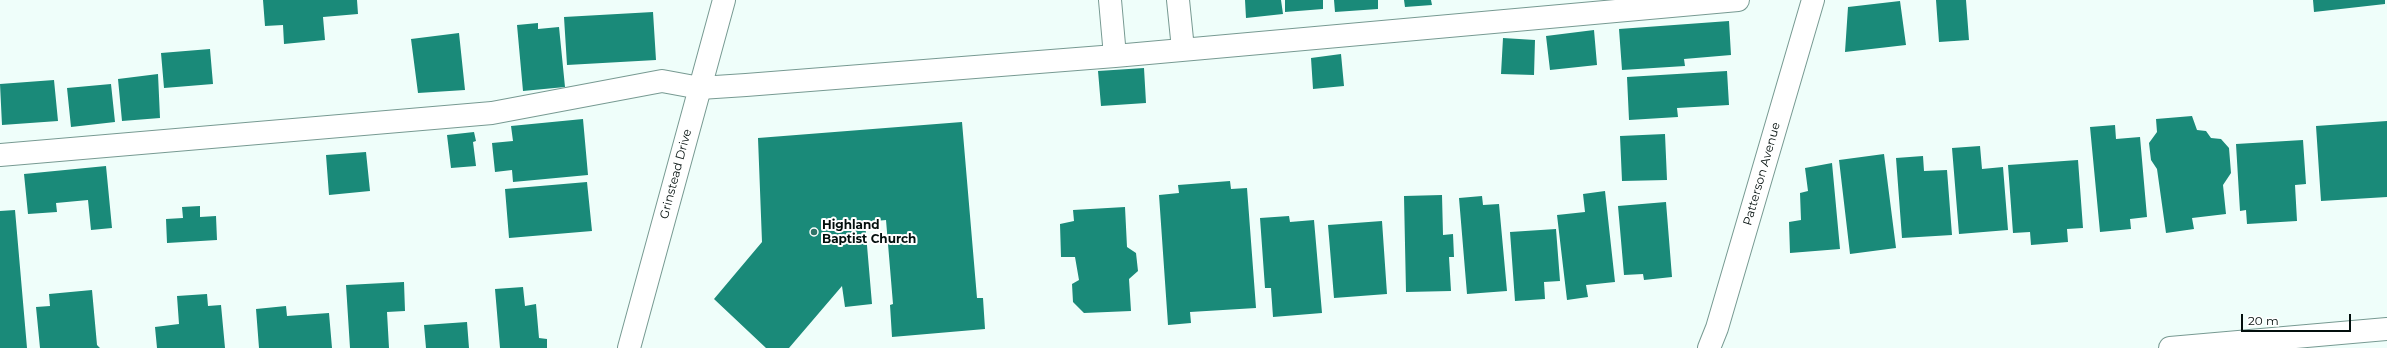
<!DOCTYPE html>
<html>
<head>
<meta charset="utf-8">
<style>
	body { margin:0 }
	#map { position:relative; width:2387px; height:348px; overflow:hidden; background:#effefa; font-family:Montserrat,sans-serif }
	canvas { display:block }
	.scale { position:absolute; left:2241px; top:314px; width:110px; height:18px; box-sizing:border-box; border:2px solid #030f0d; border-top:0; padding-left:5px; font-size:12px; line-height:14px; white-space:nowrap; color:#030f0d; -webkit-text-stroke:3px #fff; paint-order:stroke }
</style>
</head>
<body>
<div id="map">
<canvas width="2387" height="348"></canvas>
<div class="scale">20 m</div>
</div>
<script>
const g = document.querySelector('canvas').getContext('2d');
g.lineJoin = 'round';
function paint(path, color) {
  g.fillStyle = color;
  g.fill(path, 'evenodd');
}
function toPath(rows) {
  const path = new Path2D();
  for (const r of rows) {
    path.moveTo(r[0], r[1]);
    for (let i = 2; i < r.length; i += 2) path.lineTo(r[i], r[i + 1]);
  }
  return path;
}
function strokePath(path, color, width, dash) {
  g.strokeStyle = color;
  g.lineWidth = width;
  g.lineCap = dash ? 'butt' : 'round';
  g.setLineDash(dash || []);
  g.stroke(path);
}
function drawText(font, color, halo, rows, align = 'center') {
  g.font = font + ' Montserrat,sans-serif';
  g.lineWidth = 4;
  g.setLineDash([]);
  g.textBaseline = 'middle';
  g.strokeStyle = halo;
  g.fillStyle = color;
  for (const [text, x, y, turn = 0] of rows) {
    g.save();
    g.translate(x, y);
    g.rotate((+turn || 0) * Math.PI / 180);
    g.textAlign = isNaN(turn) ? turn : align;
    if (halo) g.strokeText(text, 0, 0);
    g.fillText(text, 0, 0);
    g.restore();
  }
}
paint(toPath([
	[263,0,357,0,358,14,323,17,325,40,284,44,283,25,265,26],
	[1245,0,1281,0,1283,14,1246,18],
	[1285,0,1323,0,1323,9,1285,12],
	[1334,0,1378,0,1378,9,1335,12],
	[1404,0,1431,0,1432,5,1405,7],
	[1936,0,1966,0,1969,40,1939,42],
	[2313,0,2385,0,2385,4,2314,12],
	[1900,1,1906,45,1845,52,1848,7],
	[653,12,656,60,567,65,564,17],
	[1729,21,1731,55,1684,59,1685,66,1622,70,1619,29],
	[538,23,538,29,559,27,565,87,523,91,517,25],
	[1594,30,1597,65,1550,70,1546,36],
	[459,33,465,90,418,93,411,39],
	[1503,38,1535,40,1534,75,1501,74],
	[210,49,213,84,164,88,161,53],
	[1341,54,1344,86,1313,89,1311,58],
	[1144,68,1146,103,1101,106,1098,71],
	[1727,71,1729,105,1677,108,1678,117,1629,120,1627,77],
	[158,74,160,118,122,121,118,79],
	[54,80,58,121,2,125,0,84],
	[111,84,115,122,71,127,67,88],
	[2192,116,2197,130,2206,131,2211,138,2221,139,2229,148,2231,173,2223,185,2226,214,2192,218,2194,229,2166,233,2157,169,2151,160,2149,143,2157,132,2156,119],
	[583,119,588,175,513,182,512,170,495,172,492,143,513,141,511,126],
	[2387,121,2387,197,2321,201,2316,126],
	[962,122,977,298,983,298,985,329,892,337,890,305,893,304,886,220,865,222,872,304,845,307,842,286,789,348,766,348,714,299,762,242,758,138],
	[2115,125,2116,139,2140,137,2147,217,2130,219,2131,229,2100,232,2090,127],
	[474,132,476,141,473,142,476,166,451,168,447,135],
	[1665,134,1667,180,1622,181,1620,136],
	[2303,140,2306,184,2295,185,2297,221,2247,224,2246,210,2240,211,2236,144],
	[1980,146,1982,169,2003,167,2008,230,1959,234,1952,148],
	[366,152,370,191,329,195,326,155],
	[1884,154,1896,248,1850,254,1839,160],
	[1923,156,1924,171,1947,170,1952,235,1902,238,1896,158],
	[2078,160,2083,228,2067,229,2068,242,2031,245,2030,232,2013,233,2008,165],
	[1832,163,1840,249,1790,253,1789,222,1801,220,1800,193,1808,191,1805,168],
	[106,166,112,228,91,230,88,200,56,203,57,212,28,214,24,174],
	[1230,181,1231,189,1247,188,1256,308,1190,312,1191,323,1168,325,1159,195,1179,193,1178,185],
	[587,182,592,231,509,238,505,189],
	[1605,191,1615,282,1586,285,1588,297,1567,300,1557,215,1585,212,1583,194],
	[1442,195,1443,235,1453,234,1454,257,1449,257,1451,291,1406,292,1404,196],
	[1482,196,1483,205,1499,204,1507,291,1467,294,1459,198],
	[1666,202,1672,277,1644,280,1643,274,1624,275,1618,206],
	[200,206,200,217,216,216,217,240,167,243,166,219,183,218,182,207],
	[1125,207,1127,247,1136,253,1138,271,1129,279,1131,311,1084,313,1073,302,1072,284,1079,280,1075,257,1061,257,1060,224,1074,221,1073,210],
	[15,210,27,348,0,348,0,211],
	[1289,216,1290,222,1314,220,1322,313,1273,317,1271,288,1265,288,1260,218],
	[1382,221,1387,294,1334,298,1328,225],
	[1556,229,1560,281,1544,282,1545,299,1515,301,1510,232],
	[404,282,405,311,387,312,389,348,350,348,346,285],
	[523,287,525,306,536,304,539,338,547,339,547,348,500,348,495,289],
	[92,290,97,345,100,348,40,348,36,307,50,306,49,294],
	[207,294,208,306,221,305,225,348,157,348,155,327,179,324,177,296],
	[286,306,287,316,329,313,332,348,259,348,256,309],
	[467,322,469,348,426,348,424,325]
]), '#1a8a79');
const minor = toPath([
	[1110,0,1115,56],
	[1178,0,1183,49],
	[0,155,492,113,662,81,700,88,746,85,1115,56,1738,0],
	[1709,348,1717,328,1813,0],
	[2170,348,2387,329]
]);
const major = toPath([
	[629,348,724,0]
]);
strokePath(minor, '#779a92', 24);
strokePath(major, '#779a92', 24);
strokePath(minor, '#fff', 22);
strokePath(major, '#fff', 22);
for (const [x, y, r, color] of [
	[814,232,4,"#317569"]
]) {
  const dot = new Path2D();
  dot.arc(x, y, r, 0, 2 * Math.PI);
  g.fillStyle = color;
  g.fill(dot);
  strokePath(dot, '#fff', 1.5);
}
drawText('12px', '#030f0d', '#fff', [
	["Grinstead Drive",676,174,-75],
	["Patterson Avenue",1762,174,-74]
]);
drawText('bold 12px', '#030f0d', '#fff', [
	["Highland",822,225],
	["Baptist Church",822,239]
], 'left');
</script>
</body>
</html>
